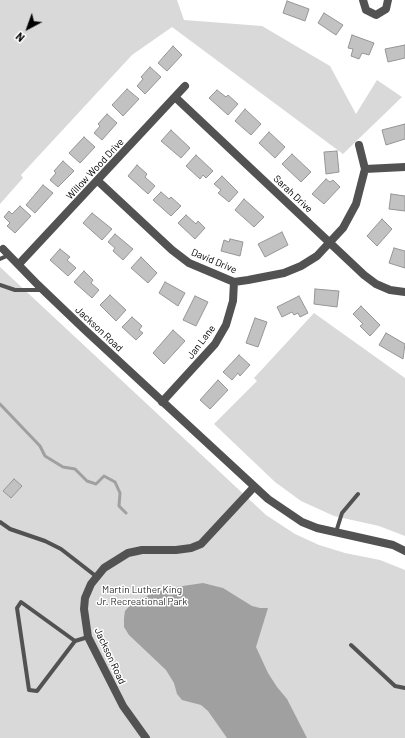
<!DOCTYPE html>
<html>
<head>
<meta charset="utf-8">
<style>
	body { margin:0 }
	#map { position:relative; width:405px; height:738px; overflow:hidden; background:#fff; font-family:Barlow,sans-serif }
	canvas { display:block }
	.north { position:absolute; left:8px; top:8px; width:40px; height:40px; -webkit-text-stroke:3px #fff; paint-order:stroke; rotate:221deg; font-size:11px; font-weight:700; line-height:16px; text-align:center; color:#000 }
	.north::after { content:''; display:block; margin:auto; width:14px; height:18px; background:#000; clip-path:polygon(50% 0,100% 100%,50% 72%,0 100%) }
</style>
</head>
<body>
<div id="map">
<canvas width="405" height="738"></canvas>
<div class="north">N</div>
</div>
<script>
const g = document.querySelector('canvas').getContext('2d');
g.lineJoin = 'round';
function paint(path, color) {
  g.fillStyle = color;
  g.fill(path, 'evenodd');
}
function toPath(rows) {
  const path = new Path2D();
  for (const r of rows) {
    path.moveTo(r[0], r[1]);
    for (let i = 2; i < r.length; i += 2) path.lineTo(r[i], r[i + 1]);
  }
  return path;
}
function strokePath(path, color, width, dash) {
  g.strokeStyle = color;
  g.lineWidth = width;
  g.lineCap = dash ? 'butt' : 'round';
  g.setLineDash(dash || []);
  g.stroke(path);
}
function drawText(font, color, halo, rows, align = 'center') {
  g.font = font + ' Barlow,sans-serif';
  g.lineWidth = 3;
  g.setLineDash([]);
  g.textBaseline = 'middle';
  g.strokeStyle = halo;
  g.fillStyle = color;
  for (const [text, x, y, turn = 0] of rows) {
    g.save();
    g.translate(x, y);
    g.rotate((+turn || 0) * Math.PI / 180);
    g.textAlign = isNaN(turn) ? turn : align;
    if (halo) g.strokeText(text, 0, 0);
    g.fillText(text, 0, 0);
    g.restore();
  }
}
paint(toPath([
	[0,0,177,0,184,20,262,26,330,66,356,114,377,80,402,97,343,154,172,27,132,55,21,175,23,178,0,204],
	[0,267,266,515,295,534,319,545,345,553,380,560,405,570,405,738,0,738],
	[314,313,405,378,405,536,379,526,334,516,301,501,275,482,214,424,257,381,254,378]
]), '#d9d9d9');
paint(toPath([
	[203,583,223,588,252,606,260,608,268,608,256,647,268,673,277,687,287,699,307,738,227,738,208,711,201,705,182,700,177,694,174,683,166,670,129,635,124,627,124,618,125,611,133,602,151,594,176,587]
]), '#a0a0a0');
strokePath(toPath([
	[0,404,40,446,45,456,63,467,75,469,87,481,96,484,104,476,115,482,120,493,119,506,126,513]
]), '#a0a0a0', 3);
const building = toPath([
	[287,1,309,9,305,21,283,13,287,1],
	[324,13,343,25,336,35,318,23,324,13],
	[352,35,374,43,369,55,362,53,359,59,351,56,353,49,348,48,352,35],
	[405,45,405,58,388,62,385,49,405,45],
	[173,46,182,55,167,71,158,63,173,46],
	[150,67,161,77,145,94,137,86,143,79,141,77,150,67],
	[127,89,139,99,123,116,112,105,127,89],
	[217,90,226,97,228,95,238,104,228,115,209,98,217,90],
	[245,109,261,124,251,135,235,121,245,109],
	[107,114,117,123,102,140,94,133,100,126,98,124,107,114],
	[405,124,405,139,386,145,382,130,405,124],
	[171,130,190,148,181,158,161,141,171,130],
	[269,132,285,147,275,158,259,143,269,132],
	[84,137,95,147,80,163,69,153,84,137],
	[337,151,339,172,326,174,324,152,337,151],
	[292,154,311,172,301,182,282,164,292,154],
	[196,155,213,171,206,178,203,175,200,179,186,166,196,155],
	[63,161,74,171,58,187,50,180,56,173,54,171,63,161],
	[137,165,147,174,145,177,155,186,148,194,128,176,137,165],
	[222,176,238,192,229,202,218,193,221,190,214,184,222,176],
	[326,179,330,182,333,180,340,187,324,204,312,194,326,179],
	[43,185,53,193,35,213,26,205,43,185],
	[161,192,169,199,171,197,181,206,171,216,153,200,161,192],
	[391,194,405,196,405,211,389,209,391,194],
	[244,199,264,217,254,227,235,210,244,199],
	[20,206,31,216,15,233,7,226,10,223,4,217,9,211,12,214,20,206],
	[92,213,112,229,102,240,83,223,92,213],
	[186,215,196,224,198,221,205,228,195,239,178,223,186,215],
	[382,219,392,229,377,246,367,236,382,219],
	[282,232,288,245,265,257,258,244,282,232],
	[115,234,133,249,123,260,113,251,115,248,108,242,115,234],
	[230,239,243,242,240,256,221,251,224,240,229,242,230,239],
	[394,248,405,251,405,268,389,263,394,248],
	[60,249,70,257,67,260,76,268,68,276,50,260,60,249],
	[141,257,157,273,148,283,131,268,141,257],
	[84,271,93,280,91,283,99,290,92,298,74,282,84,271],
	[165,282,185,293,178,306,159,293,165,282],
	[315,289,339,291,337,307,314,304,315,289],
	[110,295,126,310,116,321,100,305,110,295],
	[195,296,208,302,196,326,183,320,195,296],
	[299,296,308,313,300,317,298,313,294,315,292,312,282,317,277,307,299,296],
	[361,306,380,325,370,336,360,326,363,324,353,314,361,306],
	[132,317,142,326,139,330,143,333,136,340,122,327,132,317],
	[255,318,267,322,258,347,246,343,255,318],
	[173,330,185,341,164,364,153,353,173,330],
	[386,333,405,344,403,359,379,345,386,333],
	[239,355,250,365,240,376,238,373,232,380,223,372,239,355],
	[218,380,228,390,210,409,200,400,218,380],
	[14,479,22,486,11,498,3,491,14,479]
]);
paint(building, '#c2c2c2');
strokePath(building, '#969696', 1);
strokePath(toPath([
	[0,259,9,255],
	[0,285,15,290,42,290],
	[0,522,10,529,45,541,61,549,97,577],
	[336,532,342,513,358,494],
	[75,641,21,602,17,608,29,690,37,691,75,641,88,637],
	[351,645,395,686,405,688]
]), '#525252', 4);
strokePath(toPath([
	[363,0,366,10,376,15,386,9,388,0],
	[175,97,364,275,376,284,390,290,405,292],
	[365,169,405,167],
	[98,181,172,250,189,263,234,282,248,280,284,273,301,266,317,256,343,228,356,204,365,169,359,145],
	[3,249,38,285,84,329,268,499,302,522,317,528,393,545,405,551],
	[19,264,185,86],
	[162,402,215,344,226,325,233,301,234,282],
	[146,738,123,706,88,637,84,609,85,598,91,584,104,568,128,553,142,550,176,550,191,548,201,544,254,487]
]), '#525252', 8);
drawText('10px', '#000', '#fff', [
	["Willow Wood Drive",95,169,-47],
	["Sarah Drive",293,194,43],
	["David Drive",214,261,23],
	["Jackson Road",99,329,43],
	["Jan Lane",201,342,-53],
	["Jackson Road",110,656,65]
]);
drawText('10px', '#303030', '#fff', [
	["Martin Luther King",142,590],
	["Jr. Recreational Park",142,602]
]);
</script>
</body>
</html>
